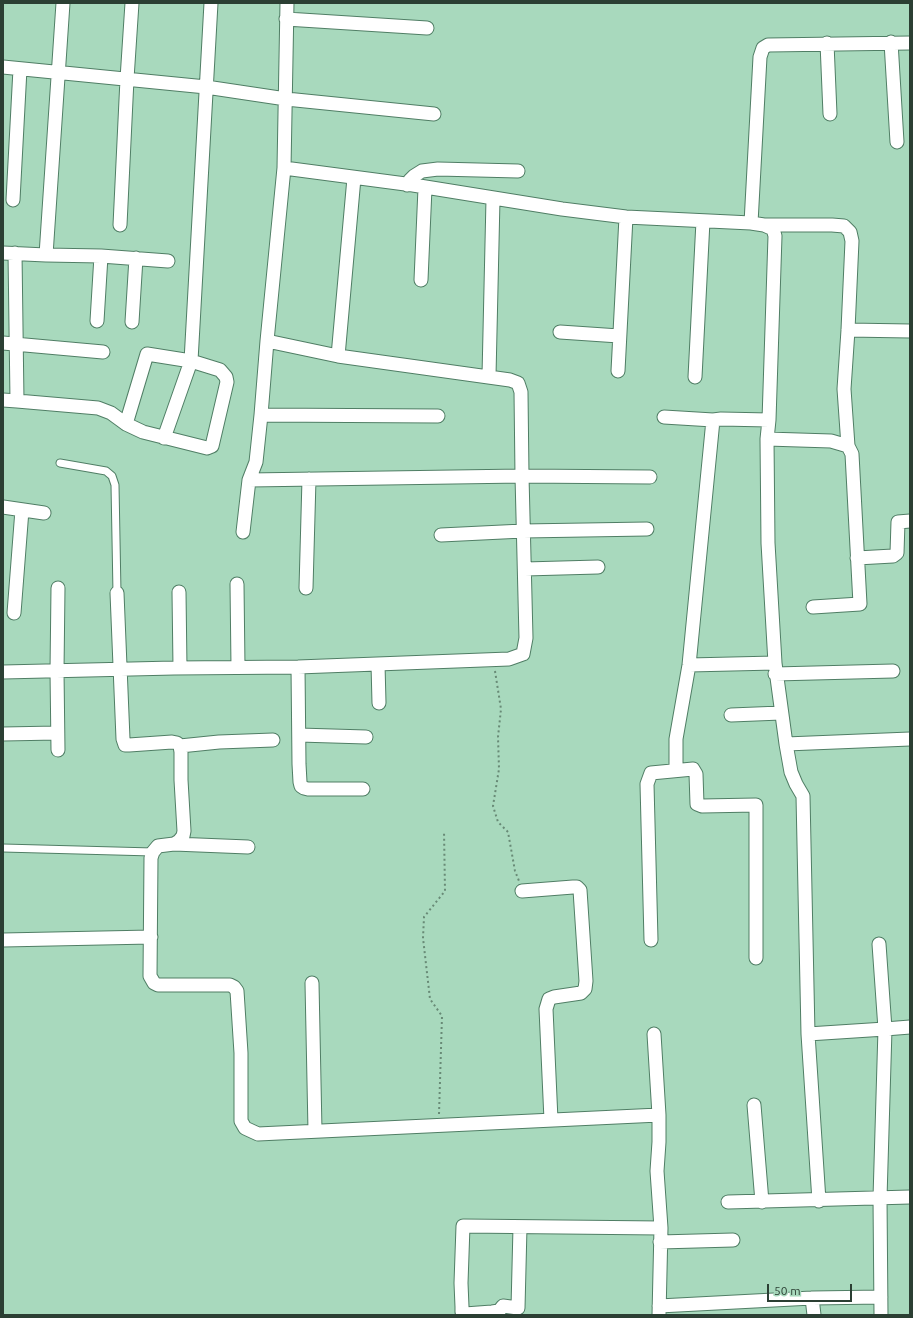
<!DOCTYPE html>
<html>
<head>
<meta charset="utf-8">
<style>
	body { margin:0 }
	#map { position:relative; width:913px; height:1318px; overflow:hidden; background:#a8d9bd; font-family:Ubuntu,sans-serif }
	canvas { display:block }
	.frame { position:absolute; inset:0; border:4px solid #2b3f33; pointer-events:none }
	.scale { position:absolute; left:767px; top:1284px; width:85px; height:18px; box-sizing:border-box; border:2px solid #2b3f33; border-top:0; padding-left:5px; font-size:12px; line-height:14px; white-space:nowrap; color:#2b3f33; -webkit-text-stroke:3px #a8d9bd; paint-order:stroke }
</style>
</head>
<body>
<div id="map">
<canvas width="913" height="1318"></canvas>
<div class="frame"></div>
<div class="scale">50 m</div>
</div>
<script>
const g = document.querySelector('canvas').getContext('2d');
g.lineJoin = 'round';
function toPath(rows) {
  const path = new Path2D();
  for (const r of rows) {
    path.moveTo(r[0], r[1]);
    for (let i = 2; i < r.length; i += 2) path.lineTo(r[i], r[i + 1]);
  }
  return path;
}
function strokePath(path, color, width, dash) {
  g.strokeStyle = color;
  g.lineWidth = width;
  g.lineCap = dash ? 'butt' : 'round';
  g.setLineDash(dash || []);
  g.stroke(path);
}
const lane = toPath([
	[60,463,106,471,112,476,115,485,117,593],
	[3,848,153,852]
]);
const street = toPath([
	[286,19,427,28],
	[891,42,897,142],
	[827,43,830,114],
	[3,67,206,87,286,99,434,114],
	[284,168,413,185,562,209,626,217,751,223,764,225,773,229,775,236,769,420,767,439,768,543,775,663,689,665],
	[407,185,410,180,414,176,422,171,438,169,518,171],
	[13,200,20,69],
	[751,223,760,57,763,48,768,45,910,43],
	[120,225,127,79,132,3],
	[764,225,832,225,844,226,850,232,852,241,848,330,844,389,848,446],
	[3,253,46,255,63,3],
	[46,255,101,256,168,261],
	[421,280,425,188],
	[97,321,101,256],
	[132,322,136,258],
	[848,330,910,331],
	[560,332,619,336],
	[3,343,103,352],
	[338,356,354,178],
	[618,371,626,217],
	[489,376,493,199],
	[695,377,703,221],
	[3,400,17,401,15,253],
	[17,401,98,408,111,413,126,424,143,432,207,448,212,446,227,382,226,377,220,370,191,361,147,354,126,424],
	[261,415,267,341,284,168,287,3],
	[438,416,261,415,256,462,249,480,522,476,650,477],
	[664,417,713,420],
	[164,438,191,361,211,3],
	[767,439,831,441,848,446,852,454,860,604,813,607],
	[3,507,44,513],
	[243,532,249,480],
	[441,535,523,531,647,529],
	[857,558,893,556,897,553,898,522,910,521],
	[525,569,598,567],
	[237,584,238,667],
	[306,588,309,479],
	[179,592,180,668],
	[117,593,123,739,125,745,129,745,172,742,177,743,180,746,181,752,181,780,184,831,183,836,179,841,174,844,158,846,153,852,151,858,150,976,154,983,158,985,230,985,234,987,237,991,241,1053,241,1121,245,1128,258,1134,659,1115],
	[14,613,22,510],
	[775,663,786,744,791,772,796,784,803,796,808,1034,819,1201],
	[378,664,379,703],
	[298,667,299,764,300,782,301,786,304,788,308,789,363,789],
	[3,672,174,668,298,667,509,659,523,654,526,638,522,476,521,392,518,383,510,380,338,356,267,341],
	[775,674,893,671],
	[731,715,781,713],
	[3,734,57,733],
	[299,735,366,737],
	[786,744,910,739],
	[180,746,219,742,273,740],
	[58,750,57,671,58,588],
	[676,770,676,739,689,665,713,420,721,419,769,420],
	[174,844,248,847],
	[522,891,573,887,577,887,580,890,586,981,585,989,581,993,554,997,549,999,546,1009,551,1120],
	[3,940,151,937],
	[651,940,647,784,651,773,693,769,696,774,697,804,702,806,756,805,756,958],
	[312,983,315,1131],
	[654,1034,659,1115,659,1142,657,1171,661,1228,659,1315],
	[808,1034,885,1029,879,944],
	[754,1105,762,1202],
	[728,1202,910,1197],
	[520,1227,518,1308,503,1306,499,1311,492,1312,465,1314,462,1312,462,1307,461,1283,463,1226,661,1228],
	[660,1242,733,1240],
	[812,1298,814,1315],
	[659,1306,812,1298,881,1297],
	[881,1315,880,1198,885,1029,910,1027]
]);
strokePath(lane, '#507e65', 9);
strokePath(street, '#507e65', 15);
strokePath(toPath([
	[495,671,501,709,498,737,499,769,493,806,498,822,508,832,515,871,519,881],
	[439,1114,442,1016,430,999,423,938,424,917,445,891,444,831]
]), '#688a76', 2, [2, 3]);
strokePath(lane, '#fff', 7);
strokePath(street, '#fff', 13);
</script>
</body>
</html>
